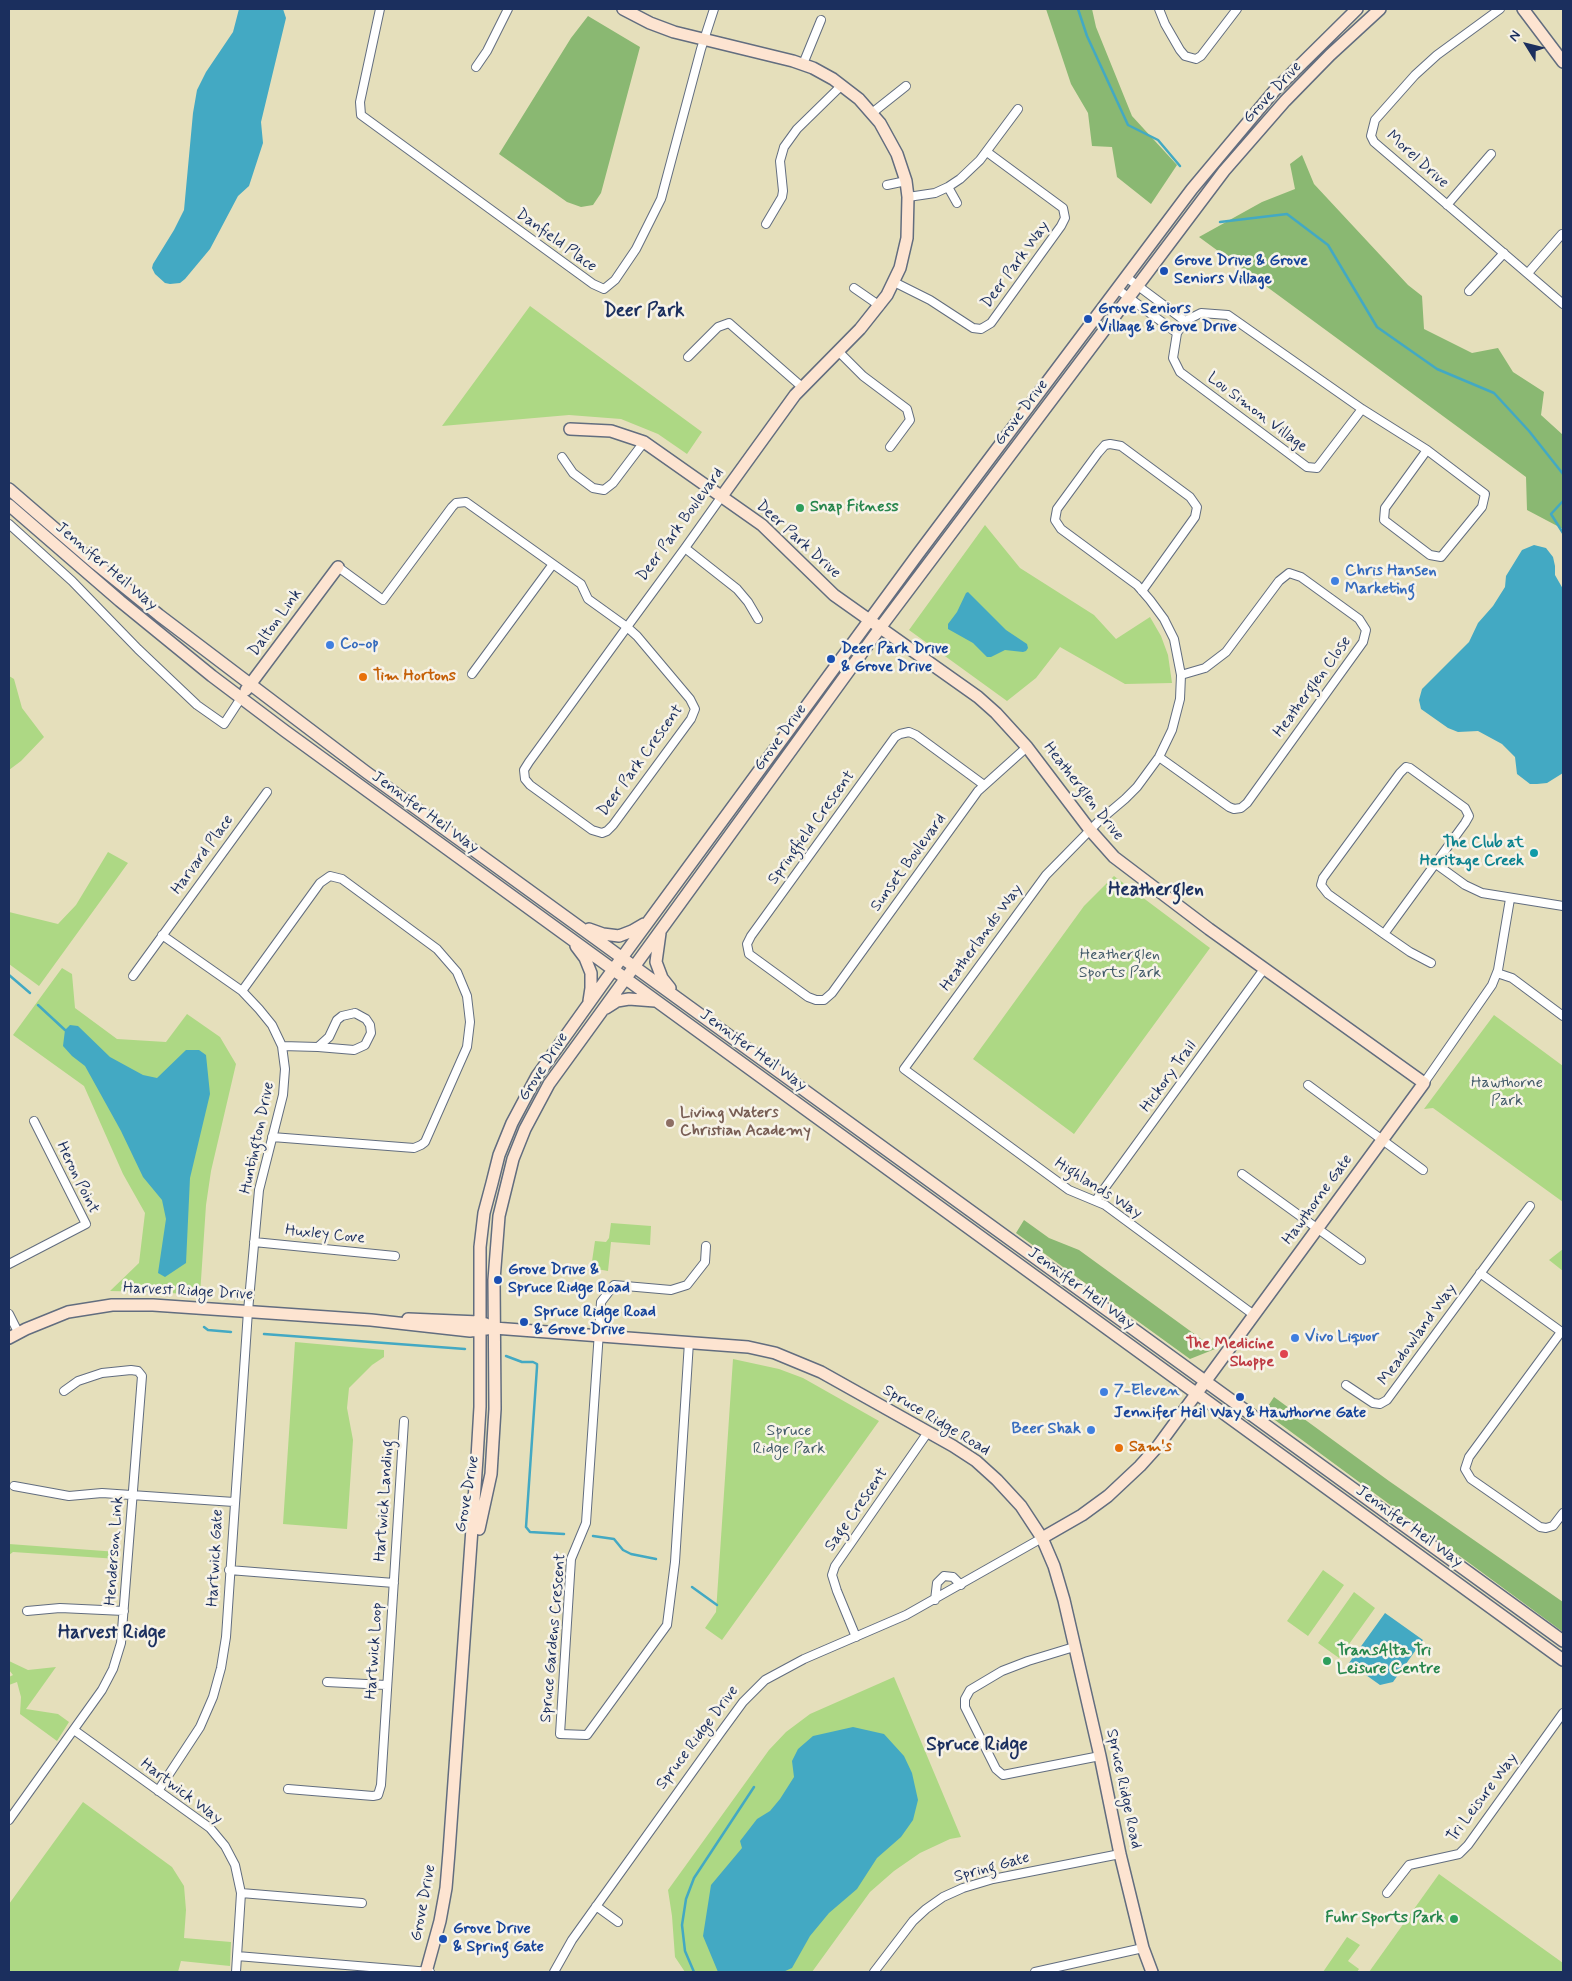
<!DOCTYPE html>
<html>
<head>
<meta charset="utf-8">
<style>
	body { margin:0 }
	#map { position:relative; width:1572px; height:1981px; overflow:hidden; background:#e5dfbb; font-family:Mynerve,sans-serif }
	canvas { display:block }
	.frame { position:absolute; inset:0; border:10px solid #1b2f5e; pointer-events:none }
	.north { position:absolute; left:1502px; top:20px; width:50px; height:50px; -webkit-text-stroke:4px #f7f3e8; paint-order:stroke; rotate:306deg; font-size:14px; font-weight:700; line-height:20px; text-align:center; color:#1b2f5e }
	.north::after { content:''; display:block; margin:auto; width:18px; height:22px; background:#1b2f5e; clip-path:polygon(50% 0,100% 100%,50% 72%,0 100%) }
</style>
</head>
<body>
<div id="map">
<canvas width="1572" height="1981"></canvas>
<div class="frame"></div>
<div class="north">N</div>
</div>
<script>
const g = document.querySelector('canvas').getContext('2d');
g.lineJoin = 'round';
function paint(path, color) {
  g.fillStyle = color;
  g.fill(path, 'evenodd');
}
function toPath(rows) {
  const path = new Path2D();
  for (const r of rows) {
    path.moveTo(r[0], r[1]);
    for (let i = 2; i < r.length; i += 2) path.lineTo(r[i], r[i + 1]);
  }
  return path;
}
function strokePath(path, color, width, dash) {
  g.strokeStyle = color;
  g.lineWidth = width;
  g.lineCap = dash ? 'butt' : 'round';
  g.setLineDash(dash || []);
  g.stroke(path);
}
function drawText(font, color, halo, rows, align = 'center') {
  g.font = font + ' Mynerve,sans-serif';
  g.lineWidth = 5;
  g.setLineDash([]);
  g.textBaseline = 'middle';
  g.strokeStyle = halo;
  g.fillStyle = color;
  for (const [text, x, y, turn = 0] of rows) {
    g.save();
    g.translate(x, y);
    g.rotate((+turn || 0) * Math.PI / 180);
    g.textAlign = isNaN(turn) ? turn : align;
    if (halo) g.strokeText(text, 0, 0);
    g.fillText(text, 0, 0);
    g.restore();
  }
}
paint(toPath([
	[530,306,702,432,687,454,658,434,621,419,569,415,442,426],
	[985,525,1020,568,1094,615,1116,639,1150,617,1161,636,1168,655,1172,683,1125,684,1060,647,1036,678,1007,701,909,630],
	[9,676,14,679,22,708,44,737,21,761,9,770],
	[108,852,128,863,39,986,9,964,9,912,58,924,76,905],
	[1114,876,1210,948,1074,1134,973,1059,1084,906],
	[62,968,72,974,75,1008,117,1039,166,1042,187,1014,220,1037,236,1064,211,1171,206,1205,200,1295,155,1292,110,1291,139,1263,145,1213,123,1174,84,1086,13,1035],
	[1494,1015,1563,1066,1563,1202,1433,1108,1424,1109],
	[611,1223,651,1226,650,1245,611,1242,608,1271,591,1268,595,1241,606,1242,609,1238],
	[1563,1249,1563,1271,1549,1260],
	[295,1342,384,1350,384,1357,372,1365,349,1388,347,1408,353,1440,347,1529,283,1524],
	[733,1359,779,1369,803,1378,879,1421,722,1640,705,1628,716,1612],
	[9,1544,118,1552,118,1559,13,1552,9,1555],
	[1323,1570,1344,1585,1308,1636,1287,1621],
	[1354,1592,1375,1608,1339,1658,1318,1643],
	[9,1661,28,1670,56,1667,26,1709,58,1714,69,1722,57,1741,20,1714,21,1697,17,1682,9,1685,9,1677,13,1675,9,1670],
	[894,1677,961,1837,950,1839,920,1853,894,1871,870,1892,812,1972,685,1972,675,1957,672,1916,668,1890,769,1750,786,1732,810,1714],
	[83,1802,172,1867,184,1886,186,1910,184,1938,231,1942,230,1966,181,1961,178,1972,9,1972,9,1904],
	[1439,1874,1563,1963,1563,1972,1369,1972],
	[1347,1937,1360,1945,1348,1961,1359,1969,1357,1972,1323,1972]
]), '#add884');
paint(toPath([
	[1046,9,1092,9,1096,27,1132,116,1177,165,1151,204,1117,177,1112,147,1092,146,1088,113,1071,84],
	[588,16,640,47,601,193,593,205,581,207,567,202,499,154,571,38],
	[1302,155,1314,184,1408,285,1422,296,1424,329,1472,353,1498,348,1513,372,1544,392,1541,415,1563,435,1563,529,1527,510,1526,477,1199,237,1262,202,1295,189,1290,164],
	[1024,1220,1049,1238,1079,1250,1215,1349,1190,1359,1016,1233],
	[1274,1397,1389,1481,1563,1602,1563,1632,1264,1412]
]), '#8ab872');
paint(toPath([
	[239,9,283,9,286,18,261,122,263,143,249,186,238,196,210,249,185,279,180,283,170,284,165,283,155,274,152,268,153,264,174,230,184,210,193,113,197,90,206,72,233,32],
	[1534,545,1546,548,1553,557,1555,566,1555,575,1563,589,1563,773,1547,783,1537,784,1530,784,1517,774,1515,757,1502,744,1478,731,1458,732,1448,728,1421,709,1419,700,1422,689,1469,642,1478,623,1493,606,1505,587,1506,576,1522,550],
	[968,592,1006,630,1027,644,1028,648,1026,651,1023,652,1005,650,991,657,987,657,973,643,948,629,948,624,957,612,966,593],
	[70,1025,78,1026,110,1057,143,1075,157,1078,186,1050,199,1050,206,1055,210,1094,190,1178,186,1263,165,1277,158,1273,166,1219,162,1200,143,1177,121,1131,85,1066,72,1056,63,1046,65,1030],
	[1385,1613,1423,1640,1393,1682,1380,1685,1349,1663],
	[853,1727,884,1734,904,1756,912,1773,918,1800,913,1820,901,1837,877,1858,857,1889,829,1913,810,1936,792,1968,783,1972,718,1972,703,1936,711,1885,742,1848,740,1841,757,1819,770,1811,780,1799,794,1777,792,1761,798,1749,813,1736]
]), '#43a9c3');
strokePath(toPath([
	[1078,9,1087,36,1128,125,1158,140,1180,166],
	[1220,222,1287,214,1328,245,1377,327,1437,369,1494,393,1529,431,1563,474],
	[1563,501,1551,514,1563,533],
	[9,975,30,993],
	[38,1005,65,1030],
	[204,1327,208,1330,231,1332],
	[264,1334,465,1349],
	[506,1356,522,1362,533,1362,537,1364,537,1367,526,1527,530,1532,564,1534],
	[593,1536,614,1539,623,1550,631,1554,656,1559],
	[692,1587,717,1605],
	[694,1972,685,1951,682,1925,686,1899,694,1878,754,1787]
]), '#43a9c3', 2.5);
const street = toPath([
	[380,9,360,102,361,115,593,284,604,289,615,280,636,249,661,199,701,49,714,9],
	[1159,9,1165,24,1180,50,1185,56,1196,59,1201,56,1237,9],
	[1500,9,1437,55,1415,75,1375,120,1371,136,1374,142,1563,304],
	[803,64,821,20],
	[476,67,487,51,508,9],
	[872,113,906,86],
	[887,185,906,181],
	[948,187,957,203],
	[908,197,935,193,948,187,960,179,980,160,1018,109],
	[1447,205,1491,154],
	[766,224,782,197,783,191,780,161,784,147,797,129,842,85],
	[1528,273,1562,234],
	[1126,277,1185,321],
	[894,282,930,300,973,328,981,329,991,323,1061,226,1065,218,1063,208,987,152],
	[854,288,880,306],
	[1117,289,1177,333],
	[1469,291,1504,253],
	[838,351,863,376,907,409,910,420,890,447],
	[688,357,718,327,729,323,802,387],
	[1362,409,1317,468,1307,467,1180,372,1173,358,1177,333,1185,321,1201,313,1228,315,1362,409,1427,450,1485,494,1482,507,1441,557,1430,555,1384,520,1385,508,1427,450],
	[562,457,573,473,593,488,604,490,613,483,644,442],
	[9,524,72,581,138,649,197,705,224,724,241,698],
	[685,548,737,589,748,602,758,619],
	[338,567,383,600,452,507,456,503,466,502,581,584,588,599,627,627,637,636,690,699,695,709,691,719,613,825,607,831,602,833,592,830,530,785,525,779,524,770,529,762,627,627,685,548,722,496],
	[1142,591,1195,517,1197,507,1190,497,1121,446,1110,444,1105,445,1098,453,1057,509,1055,520,1061,529,1137,585,1150,600,1164,619,1174,639,1181,675,1180,699,1172,730,1159,757,1137,787,1125,799,1099,821,1046,875,904,1069,1069,1190,1105,1205,1254,1315],
	[472,674,553,564],
	[1159,757,1229,807,1234,809,1241,808,1247,803,1363,642,1366,630,1359,619,1301,577,1289,573,1279,581,1226,652,1205,668,1181,675],
	[984,785,916,735,909,732,900,734,895,737,751,936,747,944,749,954,808,997,816,1000,824,1000,832,993,978,791,1027,747],
	[1436,864,1465,885,1482,893,1563,906],
	[1384,934,1465,823,1469,816,1465,808,1410,768,1406,767,1400,773,1323,878,1321,885,1328,894,1384,934,1410,952,1431,963],
	[1497,973,1512,978,1563,1016],
	[133,976,267,792],
	[242,991,320,883,330,876,342,879,437,949,457,972,467,996,470,1022,467,1047,425,1142,421,1145,414,1148,272,1137],
	[355,1013,366,1019,370,1025,371,1033,365,1045,354,1050,318,1047,329,1037,337,1020,342,1016,355,1013],
	[282,1046,318,1047],
	[1424,1083,1492,985,1498,970,1510,899],
	[1308,1085,1423,1170],
	[1242,1174,1361,1260],
	[1096,1200,1264,969],
	[254,1242,395,1256],
	[9,1264,86,1224,34,1121],
	[1480,1273,1563,1333],
	[9,1314,18,1332],
	[1561,1332,1469,1457,1465,1469,1471,1479,1540,1527,1546,1528,1553,1526,1563,1513],
	[689,1342,675,1562,667,1625,587,1735,560,1734,571,1559,586,1523,601,1302,614,1285,671,1290,687,1285,705,1262,706,1246],
	[1346,1385,1373,1403,1380,1404,1387,1400,1530,1206],
	[14,1486,69,1496,102,1493,234,1502],
	[229,1570,394,1583],
	[935,1600,937,1583,944,1576,953,1577,961,1585],
	[27,1611,60,1608,124,1611],
	[856,1637,837,1591,832,1575,835,1566,928,1432],
	[1074,1647,1028,1661,1002,1671,970,1690,965,1699,965,1707,996,1769,1003,1775,1100,1756],
	[327,1682,386,1685],
	[74,1730,210,1828,225,1846,235,1865,241,1893,236,1972],
	[288,1789,373,1796,378,1795,381,1785,404,1421],
	[158,1791,200,1727,213,1697,221,1668,226,1637,248,1311,259,1190,283,1095,285,1069,282,1046,272,1025,259,1009,242,991,162,935],
	[9,1820,102,1690,113,1669,121,1643,142,1376,138,1371,131,1370,102,1373,78,1381,64,1391],
	[241,1893,362,1903],
	[1387,1893,1409,1865,1459,1854,1468,1845,1563,1713],
	[596,1906,618,1922],
	[237,1956,430,1972],
	[554,1972,572,1940,721,1732,743,1702,765,1680,804,1659,906,1615,1042,1538],
	[874,1972,913,1921,926,1909,943,1897,963,1888,993,1879,1120,1854],
	[1035,1972,1143,1948]
]);
const secondary = toPath([
	[623,9,650,23,674,32,793,61,813,68,833,79,859,99,880,123,897,154,906,181,908,197,907,238,900,268,887,295,860,329,795,395,722,496],
	[1523,9,1563,62],
	[570,429,611,431,644,442,762,525,834,595,978,697,996,713,1027,747,1090,830,1114,857,1209,929,1424,1083,1158,1446,1140,1466,1108,1496,1082,1515,1042,1538],
	[9,489,96,564,159,615,366,772,1563,1641],
	[9,505,120,601,212,676,285,731,1563,1660],
	[246,690,338,567],
	[589,929,603,934,619,936,632,931,644,924],
	[660,933,656,962,662,978,670,988],
	[576,946,585,958,591,973,591,988,589,1001],
	[606,1008,617,1001,629,999,655,1001],
	[408,1319,479,1322,486,1324],
	[9,1338,26,1329,68,1312,112,1305,153,1305,371,1320,470,1331,494,1328,748,1347,775,1353,821,1372,953,1446,976,1461,997,1480,1021,1506,1042,1538,1054,1566,1064,1600,1100,1756,1120,1854,1143,1948,1152,1972],
	[479,1529,491,1474,495,1409,494,1280,499,1216,513,1159,525,1129,549,1084,880,628,1224,171,1285,101,1330,55,1380,9],
	[426,1972,440,1921,446,1888,449,1852,477,1458,480,1407,480,1247,484,1213,492,1183,499,1155,512,1123,537,1076,607,978,918,554,1192,189,1275,90,1357,9]
]);
strokePath(street, '#626d7f', 10);
strokePath(secondary, '#626d7f', 14);
strokePath(street, '#fff', 8);
strokePath(secondary, '#fde4d1', 11);
for (const [x, y, r, color] of [
	[1164,271,5,"#1a4fb4"],
	[1088,319,5,"#1a4fb4"],
	[800,508,5,"#2e9e5b"],
	[1335,581,5,"#3f7fe0"],
	[330,645,5,"#3f7fe0"],
	[831,659,5,"#1a4fb4"],
	[363,677,5,"#e8710a"],
	[1534,853,5,"#0f9aa8"],
	[670,1123,5,"#8d6e63"],
	[498,1280,5,"#1a4fb4"],
	[524,1322,5,"#1a4fb4"],
	[1295,1338,5,"#3f7fe0"],
	[1284,1354,5,"#e0444e"],
	[1104,1392,5,"#3f7fe0"],
	[1240,1397,5,"#1a4fb4"],
	[1091,1430,5,"#3f7fe0"],
	[1119,1448,5,"#e8710a"],
	[1327,1661,5,"#2e9e5b"],
	[1454,1919,5,"#2e9e5b"],
	[443,1939,5,"#1a4fb4"]
]) {
  const dot = new Path2D();
  dot.arc(x, y, r, 0, 2 * Math.PI);
  g.fillStyle = color;
  g.fill(dot);
  strokePath(dot, '#f7f3e8', 2);
}
drawText('16px', '#1b2f5e', '#f7f3e8', [
	["Grove Drive",1273,93,-47],
	["Morel Drive",1417,160,42],
	["Danfield Place",556,241,36],
	["Deer Park Way",1016,265,-54],
	["Grove Drive",1022,413,-53],
	["Lou Simon Village",1257,413,37],
	["Deer Park Boulevard",681,525,-54],
	["Deer Park Drive",798,540,42],
	["Jennifer Heil Way",106,567,40],
	["Dalton Link",276,623,-54],
	["Heatherglen Close",1313,687,-54],
	["Grove Drive",781,738,-54],
	["Deer Park Crescent",641,761,-54],
	["Heatherglen Drive",1083,792,52],
	["Jennifer Heil Way",425,813,36],
	["Springfield Crescent",812,828,-54],
	["Harvard Place",203,855,-54],
	["Sunset Boulevard",909,863,-54],
	["Heatherlands Way",982,938,-54],
	["Jennifer Heil Way",753,1051,36],
	["Grove Drive",544,1067,-57],
	["Hickory Trail",1169,1077,-54],
	["Huntington Drive",258,1138,-78],
	["Heron Point",77,1178,64],
	["Highlands Way",1098,1189,32],
	["Hawthorne Gate",1318,1200,-54],
	["Huxley Cove",325,1235,6],
	["Jennifer Heil Way",1081,1289,36],
	["Harvest Ridge Drive",188,1292,3],
	["Meadowland Way",1418,1335,-54],
	["Spruce Ridge Road",936,1421,31],
	["Grove Drive",468,1494,-80],
	["Hartwick Landing",385,1501,-86],
	["Sage Crescent",857,1510,-55],
	["Jennifer Heil Way",1409,1527,36],
	["Henderson Link",115,1551,-86],
	["Hartwick Gate",216,1558,-87],
	["Spruce Gardens Crescent",554,1638,-85],
	["Hartwick Loop",375,1651,-86],
	["Spruce Ridge Drive",698,1738,-53],
	["Spruce Ridge Road",1123,1789,78],
	["Hartwick Way",181,1792,37],
	["Tri Leisure Way",1483,1798,-53],
	["Spring Gate",992,1868,-15],
	["Grove Drive",424,1903,-79]
]);
drawText('bold 16px', '#164399', '#f7f3e8', [
	["Grove Drive & Grove",1174,262],
	["Seniors Village",1174,280],
	["Grove Seniors",1098,310],
	["Village & Grove Drive",1098,328],
	["Deer Park Drive",841,650],
	["& Grove Drive",841,668],
	["Grove Drive &",508,1271],
	["Spruce Ridge Road",508,1289],
	["Spruce Ridge Road",534,1313],
	["& Grove Drive",534,1331],
	["Jennifer Heil Way & Hawthorne Gate",1240,1414,"center"],
	["Grove Drive",453,1930],
	["& Spring Gate",453,1948]
], 'left');
drawText('bold 16px', '#27864d', '#f7f3e8', [
	["Snap Fitness",810,508],
	["TransAlta Tri",1337,1652],
	["Leisure Centre",1337,1670],
	["Fuhr Sports Park",1444,1919,"right"]
], 'left');
drawText('bold 16px', '#366cbe', '#f7f3e8', [
	["Chris Hansen",1345,572],
	["Marketing",1345,590],
	["Co-op",340,645],
	["Vivo Liquor",1305,1338],
	["7-Eleven",1114,1392],
	["Beer Shak",1081,1430,"right"]
], 'left');
drawText('bold 16px', '#c56008', '#f7f3e8', [
	["Tim Hortons",373,677],
	["Sam's",1129,1448]
], 'left');
drawText('bold 16px', '#0d838f', '#f7f3e8', [
	["The Club at",1524,844],
	["Heritage Creek",1524,862]
], 'right');
drawText('16px', '#405968', '#f7f3e8', [
	["Heatherglen",1120,956],
	["Sports Park",1120,974],
	["Hawthorne",1507,1084],
	["Park",1507,1102],
	["Spruce",789,1432],
	["Ridge Park",789,1450]
]);
drawText('bold 16px', '#785e54', '#f7f3e8', [
	["Living Waters",680,1114],
	["Christian Academy",680,1132]
], 'left');
drawText('bold 16px', '#be3a42', '#f7f3e8', [
	["The Medicine",1274,1345],
	["Shoppe",1274,1363]
], 'right');
drawText('bold 19px', '#1b2f5e', '#f7f3e8', [
	["Deer Park",644,312],
	["Heatherglen",1156,891],
	["Harvest Ridge",112,1634],
	["Spruce Ridge",977,1746]
]);
</script>
</body>
</html>
